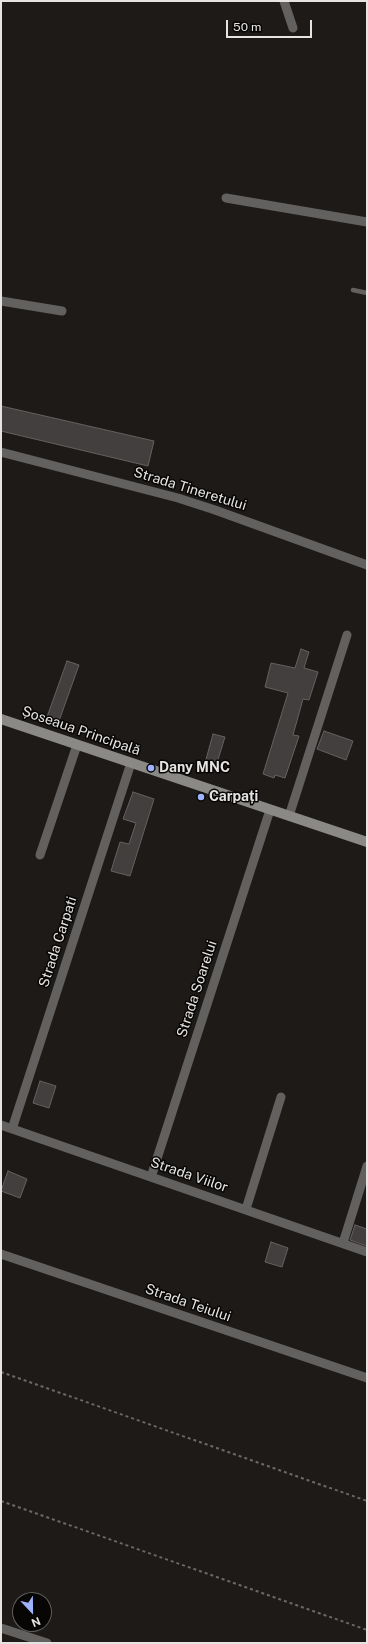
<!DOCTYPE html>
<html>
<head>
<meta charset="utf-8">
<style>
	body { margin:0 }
	#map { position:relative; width:368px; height:1644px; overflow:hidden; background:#1d1a18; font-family:"Public Sans",sans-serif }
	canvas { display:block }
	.frame { position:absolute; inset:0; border:2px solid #e6e4e2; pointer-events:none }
	.north { position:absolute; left:12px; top:1592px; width:40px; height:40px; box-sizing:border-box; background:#070605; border:1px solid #605f5d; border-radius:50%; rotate:158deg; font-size:11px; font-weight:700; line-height:16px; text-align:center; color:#e6e4e2 }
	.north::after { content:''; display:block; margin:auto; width:14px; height:18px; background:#9fb3fd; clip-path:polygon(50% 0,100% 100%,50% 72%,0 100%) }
	.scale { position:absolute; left:226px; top:20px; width:86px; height:18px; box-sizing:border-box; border:2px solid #e6e4e2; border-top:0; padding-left:5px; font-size:12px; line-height:14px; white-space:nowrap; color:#e6e4e2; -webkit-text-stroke:3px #070605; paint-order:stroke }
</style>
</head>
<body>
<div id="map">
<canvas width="368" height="1644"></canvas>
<div class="frame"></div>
<div class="north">N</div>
<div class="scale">50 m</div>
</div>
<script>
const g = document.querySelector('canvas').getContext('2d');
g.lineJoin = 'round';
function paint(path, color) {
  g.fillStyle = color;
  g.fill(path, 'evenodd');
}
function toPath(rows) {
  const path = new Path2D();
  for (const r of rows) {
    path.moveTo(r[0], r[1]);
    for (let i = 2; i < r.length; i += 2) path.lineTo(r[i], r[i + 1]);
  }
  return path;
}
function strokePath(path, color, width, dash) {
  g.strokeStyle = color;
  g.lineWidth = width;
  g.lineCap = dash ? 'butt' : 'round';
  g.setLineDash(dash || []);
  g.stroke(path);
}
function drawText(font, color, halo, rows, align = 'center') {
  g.font = font + ' "Public Sans",sans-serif';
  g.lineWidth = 3;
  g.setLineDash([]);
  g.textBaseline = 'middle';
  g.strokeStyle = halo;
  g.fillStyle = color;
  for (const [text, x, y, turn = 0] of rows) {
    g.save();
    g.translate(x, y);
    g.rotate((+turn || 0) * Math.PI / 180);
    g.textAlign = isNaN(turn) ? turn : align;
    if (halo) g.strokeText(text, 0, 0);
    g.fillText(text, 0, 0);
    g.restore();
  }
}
const building = toPath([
	[1,406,154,441,148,466,1,431,1,406],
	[301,649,309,652,304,668,318,672,309,700,303,699,293,735,299,736,285,778,275,775,274,778,263,774,288,693,265,687,271,663,295,668,301,649],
	[67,661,79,665,59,721,47,717,67,661],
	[324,731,353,741,346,760,317,749,324,731],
	[213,734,225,737,216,766,205,763,213,734],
	[133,792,154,799,130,876,111,871,120,842,129,844,136,823,123,819,133,792],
	[40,1081,56,1086,49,1108,33,1103,40,1081],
	[8,1171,27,1179,20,1198,1,1191,8,1171],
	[355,1225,367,1229,367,1246,350,1240,355,1225],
	[271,1242,288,1248,282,1267,265,1262,271,1242]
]);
paint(building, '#433f3e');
strokePath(building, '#656160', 1);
strokePath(toPath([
	[1,1372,367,1501],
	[1,1501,367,1630]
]), '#6b6866', 2, [3, 3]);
strokePath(toPath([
	[353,290,367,293]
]), '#62615f', 4.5);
strokePath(toPath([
	[284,1,293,28],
	[226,198,367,222],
	[1,301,62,311],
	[1,452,178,498,215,510,367,565],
	[289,816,347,635],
	[40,855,77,745],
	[1,1125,367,1252],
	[12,1129,131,763],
	[151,1177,270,810],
	[246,1209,281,1097],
	[343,1243,367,1166],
	[1,1254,367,1378],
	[1,1628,47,1643]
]), '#62615f', 9);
strokePath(toPath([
	[1,719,367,842]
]), '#8a8986', 10);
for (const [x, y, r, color] of [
	[151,768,4,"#9fb3fd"],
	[201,797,4,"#9fb3fd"]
]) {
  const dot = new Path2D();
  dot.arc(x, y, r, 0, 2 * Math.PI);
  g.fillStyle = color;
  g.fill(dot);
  strokePath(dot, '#070605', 1.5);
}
drawText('14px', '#e6e4e2', '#070605', [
	["Strada Tineretului",190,489,17],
	["Șoseaua Principală",81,731,19],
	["Strada Carpati",58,942,-72],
	["Strada Soarelui",197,989,-72],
	["Strada Viilor",189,1175,19],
	["Strada Teiului",188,1303,19]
]);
drawText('bold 14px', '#e6e4e2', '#070605', [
	["Dany MNC",159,768],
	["Carpați",209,797]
], 'left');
</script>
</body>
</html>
